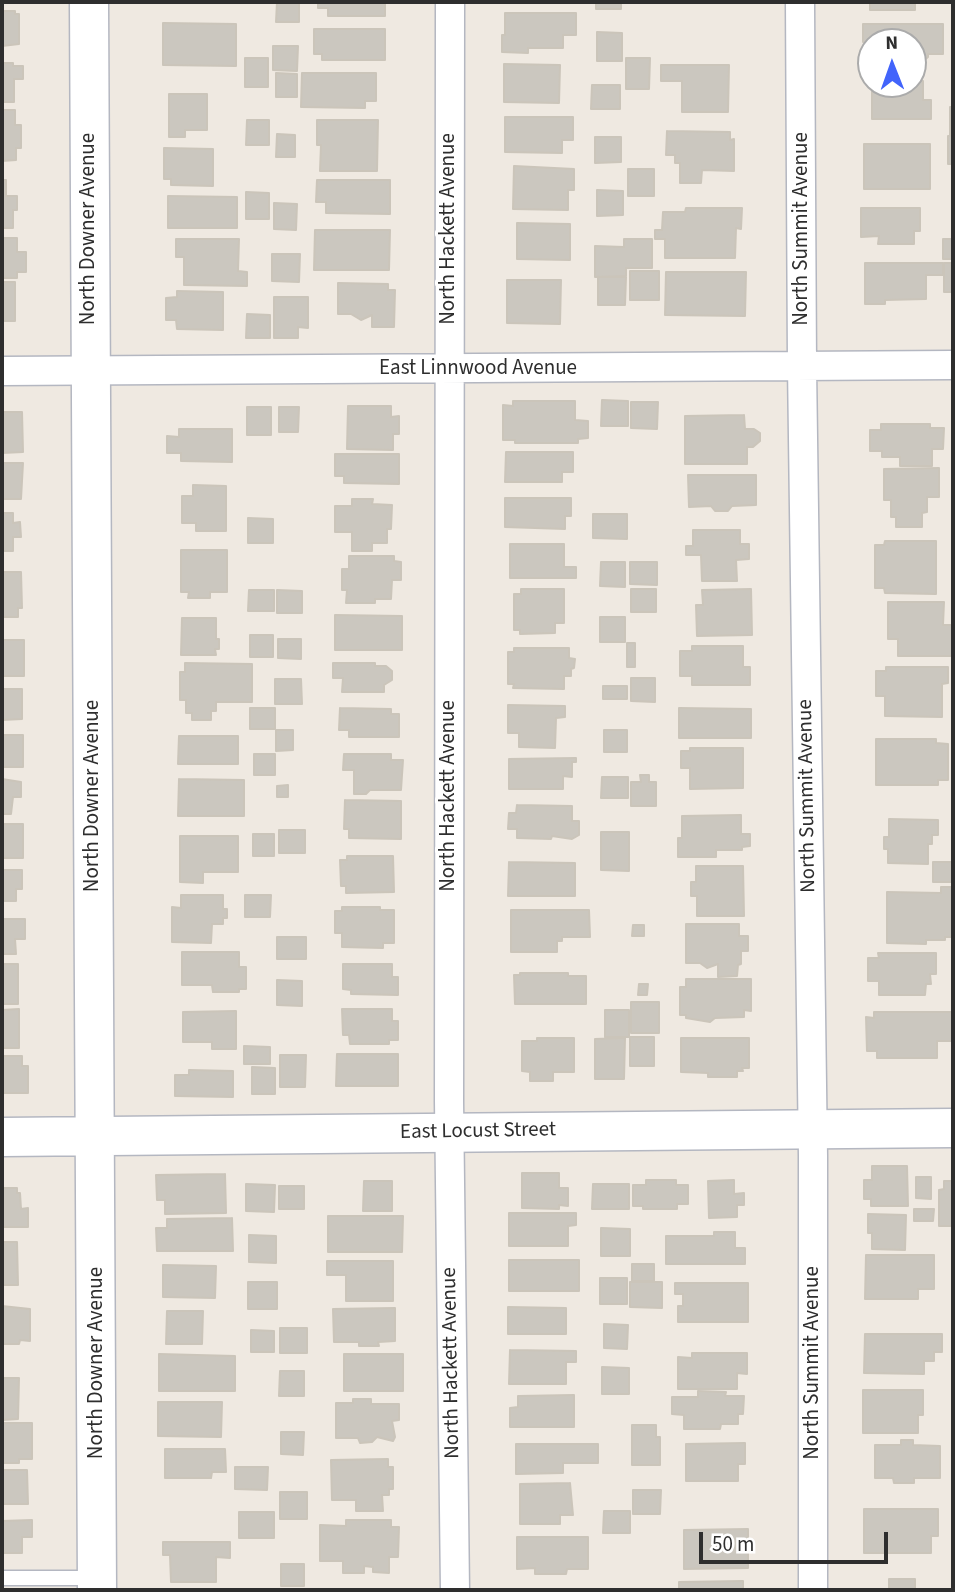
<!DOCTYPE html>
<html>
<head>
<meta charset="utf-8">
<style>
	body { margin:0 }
	#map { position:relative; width:955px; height:1592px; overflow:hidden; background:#efe9e1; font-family:"Source Sans 3",sans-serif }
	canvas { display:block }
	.frame { position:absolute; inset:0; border:4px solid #2e2e2e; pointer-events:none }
	.north { position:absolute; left:857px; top:28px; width:70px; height:70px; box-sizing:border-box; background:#fff; border:2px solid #ababab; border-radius:50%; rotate:359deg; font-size:19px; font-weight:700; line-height:28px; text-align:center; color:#2e2e2e }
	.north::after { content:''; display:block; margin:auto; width:24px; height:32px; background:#4264fb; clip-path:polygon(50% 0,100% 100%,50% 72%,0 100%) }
	.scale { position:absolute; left:699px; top:1532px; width:189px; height:32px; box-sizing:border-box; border:4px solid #2e2e2e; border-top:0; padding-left:9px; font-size:21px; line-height:24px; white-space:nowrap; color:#2e2e2e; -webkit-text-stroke:5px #fff; paint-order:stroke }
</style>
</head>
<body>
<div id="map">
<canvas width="955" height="1592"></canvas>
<div class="frame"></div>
<div class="north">N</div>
<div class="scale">50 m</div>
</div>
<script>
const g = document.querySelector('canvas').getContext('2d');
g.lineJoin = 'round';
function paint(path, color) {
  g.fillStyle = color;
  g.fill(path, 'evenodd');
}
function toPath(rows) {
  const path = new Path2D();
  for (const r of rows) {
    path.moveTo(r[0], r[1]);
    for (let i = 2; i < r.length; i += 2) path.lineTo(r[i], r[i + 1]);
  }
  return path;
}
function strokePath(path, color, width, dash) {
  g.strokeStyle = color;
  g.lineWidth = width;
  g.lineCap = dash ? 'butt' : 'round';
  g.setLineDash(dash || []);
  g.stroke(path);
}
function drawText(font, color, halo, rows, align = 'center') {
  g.font = font + ' "Source Sans 3",sans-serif';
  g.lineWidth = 6;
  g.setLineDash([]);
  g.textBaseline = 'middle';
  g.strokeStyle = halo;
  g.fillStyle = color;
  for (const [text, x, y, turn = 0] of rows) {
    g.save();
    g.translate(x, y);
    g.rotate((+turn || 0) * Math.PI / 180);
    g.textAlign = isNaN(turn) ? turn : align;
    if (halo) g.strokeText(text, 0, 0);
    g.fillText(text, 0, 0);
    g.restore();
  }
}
const building = toPath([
	[277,2,299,2,299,22,276,22,277,2],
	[318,2,385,2,385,16,328,16,328,8,318,8,318,2],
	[596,2,621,2,621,9,596,9,596,2],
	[870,2,915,2,915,10,870,10,870,2],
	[2,11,15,11,15,14,19,14,19,44,2,46,2,11],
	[505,13,576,13,576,35,563,35,563,48,528,48,528,53,502,52,502,35,505,35,505,13],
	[163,23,236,24,236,66,163,65,163,23],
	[863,24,943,24,943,54,928,54,928,57,921,63,913,60,913,42,871,42,870,60,870,42,863,42,863,24],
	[314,29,385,29,385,60,322,60,322,54,314,54,314,29],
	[597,32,622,33,622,61,597,61,597,32],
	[273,46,298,46,297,71,273,70,273,46],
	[245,58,268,58,268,87,245,87,245,58],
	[626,58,650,58,649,89,626,89,626,58],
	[2,63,13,63,13,66,23,66,23,79,14,79,14,102,2,102,2,63],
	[504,64,560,65,559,103,504,102,504,64],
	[661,65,729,65,728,112,682,112,682,81,661,81,661,65],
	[276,73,297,74,297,97,276,97,276,73],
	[302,73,376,73,376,101,365,101,365,108,301,107,302,73],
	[913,81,923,81,923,100,931,100,931,119,872,119,872,84,913,84,913,81],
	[592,85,620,85,620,109,591,109,592,85],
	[169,94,207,94,207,130,185,130,185,137,169,137,169,94],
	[950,107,953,107,953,135,950,135,950,107],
	[2,110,15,110,15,125,21,125,21,148,16,148,16,160,2,161,2,110],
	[505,117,573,117,573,140,562,140,562,153,505,152,505,117],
	[247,120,269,120,269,145,246,145,247,120],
	[317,120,378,120,377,171,320,171,321,145,317,145,317,120],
	[667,131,730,132,730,140,734,139,734,171,702,170,701,183,680,183,680,163,675,163,675,155,666,155,667,131],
	[277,134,295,135,295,157,276,157,277,134],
	[948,136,953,136,953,164,948,164,948,136],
	[595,137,621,137,621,162,595,163,595,137],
	[864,144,930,144,930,189,864,189,864,144],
	[164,148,213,149,213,186,171,185,171,179,164,179,164,148],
	[514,166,574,169,574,190,568,190,568,210,513,209,514,166],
	[628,169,654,169,654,196,628,196,628,169],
	[2,180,6,180,6,196,17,196,17,210,13,210,13,228,2,228,2,180],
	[317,180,390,180,390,214,326,213,326,202,316,202,317,180],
	[597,190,623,191,623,215,597,216,597,190],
	[246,192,269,193,269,219,246,219,246,192],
	[168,196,237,197,237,228,168,228,168,196],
	[274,203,297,204,296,230,274,229,274,203],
	[686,208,742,208,741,229,736,228,735,258,665,258,665,239,655,239,655,230,662,230,663,212,685,212,686,208],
	[861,208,920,208,920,231,914,231,914,244,878,244,879,236,861,237,861,208],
	[517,223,570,224,570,260,517,259,517,223],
	[315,230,390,230,389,270,314,270,315,230],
	[2,238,17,238,17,252,26,252,26,272,17,272,17,278,2,278,2,238],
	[176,239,239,239,238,271,247,272,247,286,184,285,184,257,176,257,176,239],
	[624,239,652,239,652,268,626,268,626,276,595,277,595,246,624,247,624,239],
	[943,239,953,239,953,259,943,259,943,239],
	[272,254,300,254,299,282,272,281,272,254],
	[865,263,943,263,943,275,926,275,926,299,885,300,885,304,865,304,865,263],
	[944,263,953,263,953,292,944,292,944,263],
	[630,271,659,271,659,300,630,300,630,271],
	[666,272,746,272,745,316,665,315,666,272],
	[598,277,626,277,625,305,598,305,598,277],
	[507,280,561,280,560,324,507,323,507,280],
	[2,282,15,282,15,321,2,321,2,282],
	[338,283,388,284,388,290,395,290,394,327,372,327,372,315,361,320,351,314,338,314,338,283],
	[177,291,223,292,223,330,177,329,176,320,166,320,166,298,177,297,177,291],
	[274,297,308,297,308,328,298,327,298,338,274,338,274,297],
	[247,314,270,315,270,338,246,338,247,314],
	[602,400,628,401,628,426,601,426,602,400],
	[513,401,575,401,575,420,588,421,588,438,578,439,578,443,515,443,515,440,503,440,503,405,513,406,513,401],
	[631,402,658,402,657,429,631,428,631,402],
	[348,406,391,406,391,417,399,416,399,434,393,434,393,450,347,449,348,406],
	[247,407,271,407,271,435,247,435,247,407],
	[279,407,299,407,298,432,279,432,279,407],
	[2,412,22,412,23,452,2,453,2,412],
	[744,415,745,429,754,429,760,433,760,441,753,447,747,447,747,464,685,464,685,416,744,415],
	[881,424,930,424,930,428,944,428,943,449,932,449,932,466,900,466,900,457,882,457,882,451,870,451,870,430,881,430,881,424],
	[179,429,232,429,232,462,181,461,181,453,167,453,167,436,179,437,179,429],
	[506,452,573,452,573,472,562,472,562,482,505,482,506,452],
	[335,454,399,454,399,484,344,483,344,476,335,476,335,454],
	[2,463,23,463,21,499,2,499,2,463],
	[939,468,939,497,927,497,927,512,922,513,922,527,896,527,896,517,891,517,891,500,884,500,884,469,939,468],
	[688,475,756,475,756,505,732,506,728,511,715,511,711,506,689,507,688,475],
	[193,485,226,486,226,531,196,531,196,523,182,523,182,496,193,496,193,485],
	[505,498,571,498,571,516,565,516,565,529,505,527,505,498],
	[352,499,373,499,372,504,392,505,391,529,387,529,387,543,372,543,372,551,352,551,352,532,335,532,335,506,352,506,352,499],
	[2,513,13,513,13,523,20,522,21,537,13,537,13,551,2,551,2,513],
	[593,514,627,514,627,539,593,538,593,514],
	[248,518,273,519,273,543,248,543,248,518],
	[693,530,740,530,740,544,749,544,749,559,736,560,737,581,702,581,701,555,686,555,686,546,693,546,693,530],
	[885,541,936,541,936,594,885,593,884,588,875,588,875,545,884,545,885,541],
	[510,544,564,544,564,567,576,567,576,578,510,578,510,544],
	[181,550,227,550,227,592,210,592,210,598,188,598,189,592,181,592,181,550],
	[349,556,394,556,394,561,401,562,401,580,392,580,391,599,375,599,375,603,346,603,347,590,342,590,342,569,349,569,349,556],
	[601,562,625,562,625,587,600,586,601,562],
	[630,562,657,562,657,585,630,584,630,562],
	[2,572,21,572,22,608,18,608,18,617,2,617,2,572],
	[521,589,564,589,564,623,555,623,555,633,520,634,520,630,514,630,514,594,521,594,521,589],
	[631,589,656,589,656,612,631,612,631,589],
	[751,589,752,635,697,636,696,605,703,605,702,590,751,589],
	[249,590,274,590,274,611,248,611,249,590],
	[277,590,302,591,302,613,277,613,277,590],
	[888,602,944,602,943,625,953,625,953,656,898,656,898,639,888,639,888,602],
	[335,615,402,616,402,650,335,650,335,615],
	[600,617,625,617,625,642,600,642,600,617],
	[182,618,216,618,216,639,219,639,219,649,215,649,216,655,181,655,182,618],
	[250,635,273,635,273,657,250,657,250,635],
	[278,639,301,639,301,659,278,658,278,639],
	[2,640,24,640,24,676,2,676,2,640],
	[627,643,635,643,635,667,627,667,627,643],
	[692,646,743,646,743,667,750,667,750,685,692,685,692,676,680,676,680,651,692,651,692,646],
	[514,648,569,648,569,658,575,659,574,668,571,669,571,676,564,676,564,689,513,688,514,684,508,684,508,652,514,652,514,648],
	[185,663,252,664,252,702,216,702,216,711,211,711,211,720,192,720,192,713,186,713,186,700,180,700,180,672,185,672,185,663],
	[333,663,375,663,375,666,386,666,392,671,392,680,384,685,384,692,342,692,343,678,333,678,333,663],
	[886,667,948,667,948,683,942,684,942,717,885,716,885,696,876,696,876,671,886,671,886,667],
	[631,678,655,678,655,702,631,701,631,678],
	[275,679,301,679,302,704,275,704,275,679],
	[603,686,627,686,627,699,603,699,603,686],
	[2,689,22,689,22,719,2,720,2,689],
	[508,705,565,706,565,717,556,718,555,748,519,747,519,733,508,733,508,705],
	[250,708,275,708,275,729,250,729,250,708],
	[340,708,391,709,391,714,399,714,399,737,349,737,349,730,339,730,340,708],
	[679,708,751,709,751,738,679,738,679,708],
	[276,730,293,730,293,750,276,751,276,730],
	[604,730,627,730,627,752,604,752,604,730],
	[2,735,23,735,23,767,2,767,2,735],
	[179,736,238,736,238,764,178,764,179,736],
	[876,739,936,739,936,743,948,744,948,780,938,780,938,785,876,785,876,739],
	[690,748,743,748,743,788,690,789,690,768,681,768,681,751,690,751,690,748],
	[254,754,275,754,275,775,254,775,254,754],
	[344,754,391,754,391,760,403,760,401,790,370,790,366,794,354,794,354,770,343,770,344,754],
	[576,758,576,762,572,762,572,777,563,776,563,789,509,789,509,759,576,758],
	[640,775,649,775,649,782,656,782,656,806,631,806,631,782,641,782,640,775],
	[602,777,628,777,628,798,601,798,602,777],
	[2,779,21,782,21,797,13,797,11,814,2,814,2,779],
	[179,779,244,780,244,816,178,816,179,779],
	[288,785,288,797,277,797,277,786,288,785],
	[345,800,401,801,401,839,349,838,349,829,344,829,345,800],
	[517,805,572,806,572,821,579,821,579,835,572,839,552,836,551,839,517,838,517,829,508,829,509,813,516,813,517,805],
	[741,815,741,834,750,834,750,846,742,847,742,850,716,850,716,857,678,857,678,838,682,838,682,816,741,815],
	[889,819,938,820,938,835,932,835,932,844,928,844,928,864,888,863,888,849,884,849,884,837,889,837,889,819],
	[2,824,23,824,23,858,2,858,2,824],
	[279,830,305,830,305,853,279,853,279,830],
	[601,832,629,832,629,871,601,870,601,832],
	[253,834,274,834,274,856,253,856,253,834],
	[180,836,238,836,238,872,203,872,203,883,180,882,180,836],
	[347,856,393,856,394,892,346,893,346,886,341,886,340,860,347,860,347,856],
	[509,862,575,863,575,896,508,896,509,862],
	[933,862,953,862,953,882,933,882,933,862],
	[696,866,743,866,744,916,697,916,697,896,691,896,691,882,696,882,696,866],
	[2,870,22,870,22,889,16,889,16,901,2,901,2,870],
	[941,887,953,887,953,937,945,937,945,940,926,940,926,944,887,943,887,892,941,893,941,887],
	[181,895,223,895,223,909,227,909,227,918,223,918,223,924,212,924,211,943,172,942,172,907,181,908,181,895],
	[245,895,271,895,270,917,245,917,245,895],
	[342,907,380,907,380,910,394,910,394,943,383,943,383,948,342,947,342,933,335,933,335,911,342,911,342,907],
	[511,910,589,910,590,937,562,937,562,941,557,941,557,952,511,952,511,910],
	[2,919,25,919,25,939,15,939,16,954,2,954,2,919],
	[686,924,739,924,739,936,748,936,748,951,741,951,741,964,738,965,737,976,718,977,718,964,707,968,700,963,686,963,686,924],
	[633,925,644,925,644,936,632,936,633,925],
	[277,937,306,937,306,959,277,959,277,937],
	[182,952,239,952,239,967,246,967,246,989,239,989,239,992,213,992,212,985,182,985,182,952],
	[878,953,936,953,936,974,930,974,931,984,926,984,925,995,879,995,879,981,868,981,868,958,879,958,878,953],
	[2,964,18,964,18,1004,2,1004,2,964],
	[343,964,392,964,392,977,398,977,398,995,351,994,351,990,343,989,343,964],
	[520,973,568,973,568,976,586,976,586,1004,515,1004,514,975,520,975,520,973],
	[686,979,751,979,751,1011,744,1010,744,1017,715,1018,710,1022,686,1018,686,1015,680,1015,680,987,686,987,686,979],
	[277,980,302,981,302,1006,277,1005,277,980],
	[639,984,648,984,647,995,638,995,639,984],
	[631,1002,659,1002,659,1033,631,1033,631,1002],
	[19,1009,19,1048,2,1048,2,1010,19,1009],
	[342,1009,392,1009,392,1021,398,1021,398,1040,389,1040,389,1044,350,1044,349,1035,343,1035,342,1009],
	[605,1010,629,1010,629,1037,605,1037,605,1010],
	[236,1011,236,1049,212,1049,212,1042,183,1042,183,1012,236,1011],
	[874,1012,952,1012,953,1041,937,1041,937,1058,877,1058,877,1051,867,1051,866,1017,874,1018,874,1012],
	[630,1037,654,1037,654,1066,630,1066,630,1037],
	[537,1038,574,1038,574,1072,553,1072,553,1081,530,1081,530,1072,522,1071,522,1041,537,1041,537,1038],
	[625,1038,624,1079,595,1079,595,1039,625,1038],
	[681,1038,749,1038,749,1068,742,1068,743,1071,737,1071,737,1077,708,1077,708,1073,681,1072,681,1038],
	[244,1046,270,1047,270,1064,244,1064,244,1046],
	[337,1054,398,1054,398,1086,336,1086,337,1054],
	[280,1055,306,1055,305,1087,280,1087,280,1055],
	[2,1056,22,1056,22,1066,28,1066,28,1093,2,1093,2,1056],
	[252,1067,275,1068,275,1094,252,1094,252,1067],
	[189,1070,233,1071,233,1097,175,1096,175,1075,189,1075,189,1070],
	[872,1166,907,1166,908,1206,871,1206,871,1199,864,1199,864,1180,872,1180,872,1166],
	[522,1173,559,1173,559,1188,568,1188,568,1206,559,1205,559,1209,522,1208,522,1173],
	[225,1174,226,1213,165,1214,165,1200,157,1200,156,1175,225,1174],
	[916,1177,931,1177,931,1199,916,1198,916,1177],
	[646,1180,676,1180,676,1185,688,1185,688,1204,677,1204,677,1209,643,1209,643,1206,633,1206,633,1185,646,1185,646,1180],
	[734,1180,734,1194,744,1193,744,1205,737,1205,737,1217,709,1218,708,1181,734,1180],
	[364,1181,392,1181,392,1211,363,1211,364,1181],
	[944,1181,953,1181,953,1226,939,1226,939,1190,944,1189,944,1181],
	[246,1184,275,1185,274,1212,246,1211,246,1184],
	[593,1184,629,1184,629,1209,592,1209,593,1184],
	[279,1186,304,1186,304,1209,279,1209,279,1186],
	[2,1188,17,1188,17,1193,20,1193,21,1209,28,1208,28,1227,2,1227,2,1188],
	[914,1209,934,1209,933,1221,914,1221,914,1209],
	[509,1213,576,1213,576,1225,568,1226,568,1246,509,1246,509,1213],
	[868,1214,906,1215,905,1250,872,1249,872,1233,868,1233,868,1214],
	[328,1216,403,1216,402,1252,328,1252,328,1216],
	[232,1218,233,1251,157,1251,156,1228,167,1228,167,1219,232,1218],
	[601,1228,630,1229,630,1256,601,1256,601,1228],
	[714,1232,735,1232,735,1248,745,1248,745,1264,666,1264,666,1236,714,1236,714,1232],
	[249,1235,276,1236,276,1263,249,1262,249,1235],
	[2,1242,17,1242,18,1285,2,1285,2,1242],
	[866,1255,934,1255,934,1289,918,1289,918,1299,865,1299,866,1255],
	[509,1260,579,1260,579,1291,509,1291,509,1260],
	[327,1261,393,1261,393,1301,346,1301,346,1275,327,1275,327,1261],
	[632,1264,654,1264,654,1281,632,1281,632,1264],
	[163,1265,216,1266,215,1298,163,1297,163,1265],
	[600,1278,627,1278,627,1304,600,1304,600,1278],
	[248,1282,277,1282,277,1309,248,1309,248,1282],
	[630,1282,662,1282,662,1308,630,1307,630,1282],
	[675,1283,748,1283,748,1322,678,1322,678,1306,683,1306,683,1294,675,1294,675,1283],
	[2,1306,30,1309,30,1341,20,1340,19,1344,2,1344,2,1306],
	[508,1307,566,1308,566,1334,508,1334,508,1307],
	[395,1308,395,1341,378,1342,379,1346,359,1346,359,1342,334,1342,333,1309,395,1308],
	[167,1311,203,1311,202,1344,166,1344,167,1311],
	[604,1324,628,1325,627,1349,604,1348,604,1324],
	[280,1328,307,1328,307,1353,280,1353,280,1328],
	[251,1330,274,1331,274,1352,251,1352,251,1330],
	[865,1334,942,1334,942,1352,934,1352,934,1361,924,1361,924,1374,864,1373,865,1334],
	[510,1350,576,1351,576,1362,566,1362,566,1384,509,1384,510,1350],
	[692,1353,747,1353,747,1374,737,1373,737,1389,678,1389,678,1357,692,1358,692,1353],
	[159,1354,235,1356,235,1391,159,1391,159,1354],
	[344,1354,403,1354,403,1391,344,1391,344,1354],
	[602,1367,629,1368,629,1394,602,1394,602,1367],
	[280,1371,304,1371,304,1396,279,1396,280,1371],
	[2,1378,19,1378,18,1419,2,1420,2,1378],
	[863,1390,923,1390,923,1415,918,1415,918,1433,863,1433,863,1390],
	[698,1391,726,1392,725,1396,744,1396,743,1414,738,1414,738,1424,721,1424,720,1429,684,1429,684,1415,672,1414,672,1397,698,1397,698,1391],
	[574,1395,574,1427,510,1427,510,1408,518,1407,518,1396,574,1395],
	[353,1399,371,1399,371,1404,399,1404,399,1420,392,1421,395,1437,393,1441,377,1437,372,1442,360,1443,358,1438,336,1438,336,1403,353,1403,353,1399],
	[158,1402,222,1402,221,1437,158,1436,158,1402],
	[2,1423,32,1423,32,1459,19,1459,19,1463,2,1463,2,1423],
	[632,1425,656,1425,656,1437,660,1437,660,1465,632,1465,632,1425],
	[281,1432,304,1432,303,1455,281,1454,281,1432],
	[901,1440,913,1440,913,1445,940,1446,940,1478,914,1478,914,1483,894,1483,893,1478,875,1478,875,1445,901,1445,901,1440],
	[745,1443,745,1464,738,1464,738,1481,686,1481,686,1444,745,1443],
	[516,1444,598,1444,598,1463,563,1463,563,1473,516,1474,516,1444],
	[165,1449,225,1449,226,1472,212,1472,211,1478,165,1478,165,1449],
	[388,1459,388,1467,393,1467,393,1489,389,1489,389,1495,382,1495,383,1511,356,1511,356,1500,332,1500,331,1460,388,1459],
	[235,1467,268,1467,267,1490,235,1489,235,1467],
	[2,1470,27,1470,28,1504,2,1504,2,1470],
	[570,1483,573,1515,560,1515,560,1524,520,1524,520,1484,570,1483],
	[633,1490,661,1490,660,1514,633,1514,633,1490],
	[280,1492,307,1492,307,1519,280,1519,280,1492],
	[864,1509,938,1509,938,1536,931,1536,931,1553,864,1553,864,1509],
	[604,1511,630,1511,630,1533,603,1533,604,1511],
	[239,1512,274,1512,274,1538,239,1538,239,1512],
	[32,1520,32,1537,22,1537,22,1553,2,1553,2,1521,32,1520],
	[346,1520,391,1520,391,1527,399,1527,398,1557,389,1557,389,1573,373,1572,373,1567,364,1566,364,1573,343,1573,343,1561,320,1561,320,1525,346,1526,346,1520],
	[748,1529,748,1568,684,1569,684,1530,748,1529],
	[517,1537,588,1537,588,1569,567,1569,566,1574,535,1574,535,1568,517,1569,517,1537],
	[163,1542,230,1542,230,1558,216,1557,216,1582,171,1582,170,1555,163,1555,163,1542],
	[281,1564,304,1564,304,1586,281,1586,281,1564],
	[889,1579,915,1579,915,1590,889,1590,889,1579],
	[743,1581,743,1590,679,1590,679,1582,743,1581]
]);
paint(building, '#cbc7bf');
strokePath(building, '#cbc5ba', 2);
const lane = toPath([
	[2,1578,96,1578]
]);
const street = toPath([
	[450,2,449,1101,455,1590],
	[800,2,802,366,813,1156,813,1590],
	[2,371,953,365]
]);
const secondary = toPath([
	[89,2,97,1590],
	[2,1137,953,1128]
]);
strokePath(lane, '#b4b7c1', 17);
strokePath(street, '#b4b7c1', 31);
strokePath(secondary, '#b4b7c1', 41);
strokePath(lane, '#fff', 14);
strokePath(street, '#fff', 28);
strokePath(secondary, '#fff', 38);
drawText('21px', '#2e2e2e', '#fff', [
	["North Downer Avenue",89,229,-90],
	["North Hackett Avenue",449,229,-90],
	["North Summit Avenue",802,229,-90],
	["East Linnwood Avenue",478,369],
	["North Downer Avenue",93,796,-90],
	["North Hackett Avenue",449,796,-90],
	["North Summit Avenue",808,796,-91],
	["East Locust Street",478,1132,-1],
	["North Downer Avenue",97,1363,-90],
	["North Hackett Avenue",452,1363,-91],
	["North Summit Avenue",813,1363,-90]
]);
</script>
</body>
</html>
